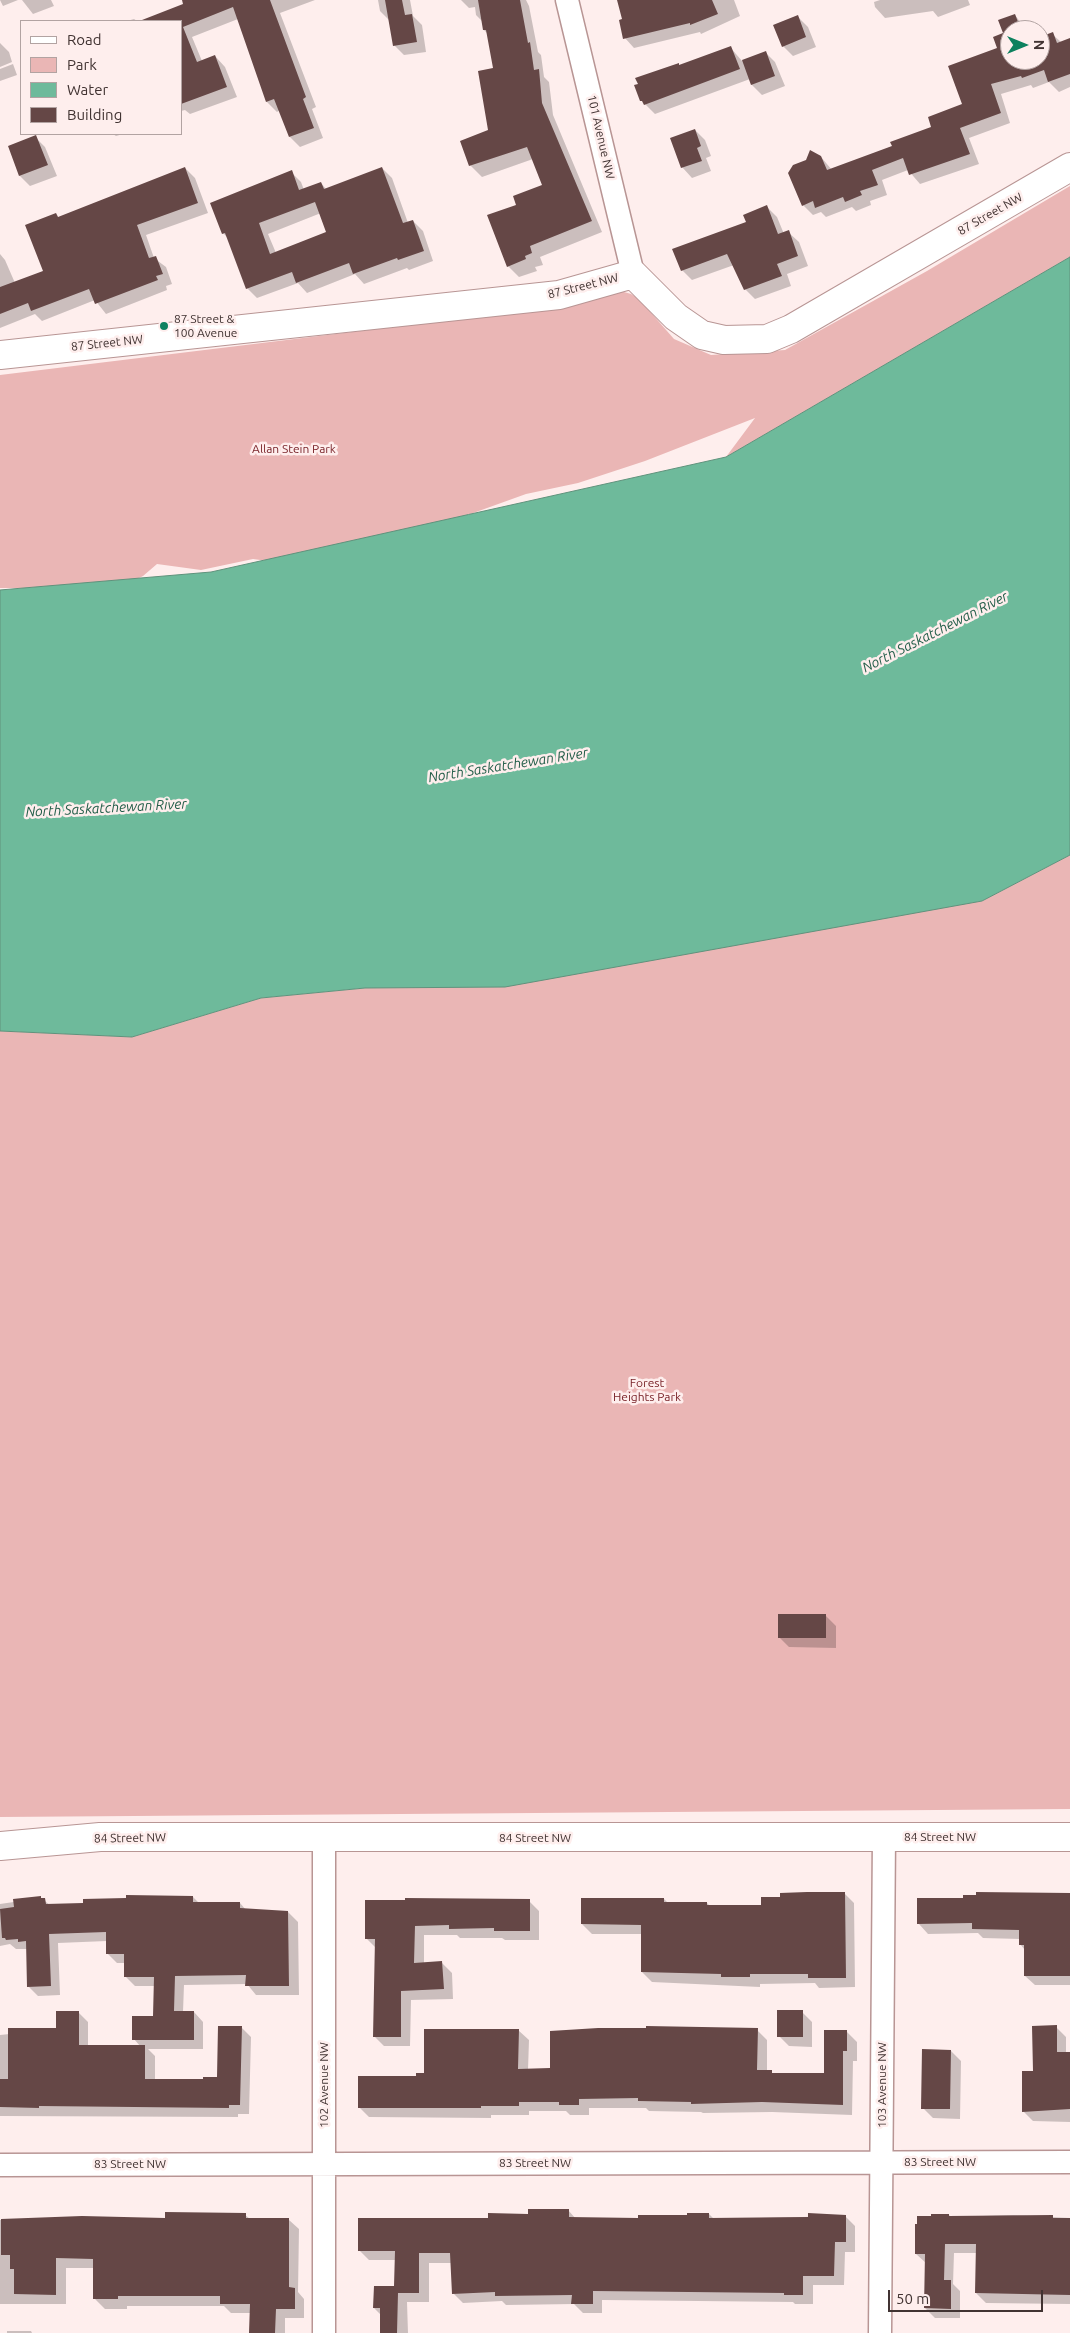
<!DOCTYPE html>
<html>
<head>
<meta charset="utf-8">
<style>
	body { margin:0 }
	#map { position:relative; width:1070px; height:2333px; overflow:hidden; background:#feeeed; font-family:Ubuntu,sans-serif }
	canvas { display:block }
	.legend { position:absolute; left:20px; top:20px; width:162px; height:115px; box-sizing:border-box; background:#feeeed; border:1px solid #b2a3a2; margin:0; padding:6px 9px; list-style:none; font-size:15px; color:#413332 }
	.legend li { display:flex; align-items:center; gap:10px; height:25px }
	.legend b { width:25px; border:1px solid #b2a3a2 }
	.north { position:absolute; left:1000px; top:20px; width:50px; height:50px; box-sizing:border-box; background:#feeeed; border:1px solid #b2a3a2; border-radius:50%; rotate:90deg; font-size:14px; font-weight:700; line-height:20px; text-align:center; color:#413332 }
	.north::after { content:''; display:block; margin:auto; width:18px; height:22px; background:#0e815f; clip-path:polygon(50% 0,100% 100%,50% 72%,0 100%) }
	.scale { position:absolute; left:888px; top:2290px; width:155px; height:22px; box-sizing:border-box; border:2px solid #413332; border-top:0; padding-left:6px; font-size:15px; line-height:18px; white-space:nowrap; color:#413332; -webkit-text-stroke:4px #feeeed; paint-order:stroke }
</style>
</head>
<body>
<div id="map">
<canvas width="1070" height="2333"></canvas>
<ul class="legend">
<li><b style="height:6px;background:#fff"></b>Road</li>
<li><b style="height:14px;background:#eab6b5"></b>Park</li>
<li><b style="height:14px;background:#6eba9b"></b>Water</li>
<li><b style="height:14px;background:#654746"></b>Building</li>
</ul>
<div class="north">N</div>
<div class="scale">50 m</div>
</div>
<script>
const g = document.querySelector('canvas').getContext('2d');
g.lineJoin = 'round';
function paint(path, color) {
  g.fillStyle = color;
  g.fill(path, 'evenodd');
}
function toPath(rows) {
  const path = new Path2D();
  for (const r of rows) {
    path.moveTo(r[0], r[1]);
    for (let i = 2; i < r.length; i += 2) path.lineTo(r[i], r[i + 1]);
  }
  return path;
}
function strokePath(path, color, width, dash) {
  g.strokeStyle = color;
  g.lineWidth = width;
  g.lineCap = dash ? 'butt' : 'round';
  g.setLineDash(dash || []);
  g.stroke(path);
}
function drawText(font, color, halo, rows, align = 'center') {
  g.font = font + ' Ubuntu,sans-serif';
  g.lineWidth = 5;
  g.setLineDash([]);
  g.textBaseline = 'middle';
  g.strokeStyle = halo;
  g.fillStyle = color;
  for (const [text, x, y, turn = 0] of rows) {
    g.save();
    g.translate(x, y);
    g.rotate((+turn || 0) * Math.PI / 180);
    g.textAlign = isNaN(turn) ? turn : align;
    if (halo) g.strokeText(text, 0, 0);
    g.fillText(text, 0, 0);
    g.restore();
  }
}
paint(toPath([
	[1070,186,1070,257,726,457,755,418,645,461,578,483,526,494,426,530,268,561,253,559,201,570,157,564,143,576,133,581,24,588,0,588,0,375,581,304,617,290,631,294,639,299,674,339,711,355,785,350,927,271],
	[1070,855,1070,1809,0,1817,0,1031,132,1037,261,998,365,988,982,901]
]), '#eab6b5');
const water = toPath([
	[1070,257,1070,855,982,901,505,987,365,988,261,998,132,1037,0,1031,0,590,211,572,726,457,1070,257]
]);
paint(water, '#6eba9b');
strokePath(water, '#60927c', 1);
paint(toPath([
	[0,0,18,0,3,6],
	[22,0,51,0,54,6,33,14],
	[183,0,315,0,280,13,316,107,312,109,323,138,300,147,290,137,280,110,277,112,267,102,238,19,192,37,202,61,215,56,225,67,237,97,190,114,185,110,181,111,181,21,141,21,185,5],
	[378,0,410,0,413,16,422,25,426,52,404,55,394,45,390,21,380,11],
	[461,0,526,0,529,6,538,52,541,55,544,77,549,82,553,115,602,232,540,257,543,265,535,267,537,271,519,277,508,266,518,205,544,186,533,159,482,177,470,165,490,131,494,69,488,34,484,30,483,22,476,15,475,7,469,8],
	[618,0,734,0,740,16,701,34,700,32,634,48,625,38,623,20],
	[880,0,968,0,970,5,938,17,933,11,885,18,875,7,874,2],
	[1015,15,1026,30,1010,30,1010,60,1040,60,1040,38,1052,34,1061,42,1070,39,1070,87,1059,92,1049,82,1033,88,1031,85,1001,94,1010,123,969,138,979,164,920,184,908,170,882,180,887,195,870,201,871,205,856,211,852,207,826,217,821,212,813,215,803,205,821,157,832,170,893,146,933,127,963,105,999,49],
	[798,17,808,27,816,47,793,56,783,46],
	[134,19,137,21,127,21],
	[0,43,9,52,12,62,0,67],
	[730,47,742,61,765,52,775,62,785,86,762,95,752,85,750,79,655,114,645,104],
	[13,64,17,75,0,81,0,69],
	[695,130,705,140,711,156,706,158,711,171,692,178,682,167],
	[113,134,123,134,116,136],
	[35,137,45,147,57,176,30,186,20,176,9,147],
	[185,168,195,178,208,213,146,235,154,258,166,267,172,284,166,286,167,290,106,314,95,300,42,321,35,314,0,328,0,254,5,260,15,283,44,271,59,218],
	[382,168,392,178,408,223,413,221,423,231,433,261,409,270,407,268,364,284,355,274,307,293,298,283,257,298,247,288,228,238,223,233,291,172,301,182,304,190,321,183,326,189],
	[321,213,328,233,276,253,268,234],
	[767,207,777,217,784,234,788,232,799,242,808,266,787,274,791,286,755,299,745,289,734,265,692,280,682,270],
	[826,1616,836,1626,836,1648,789,1647,779,1637],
	[844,1893,854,1903,855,1987,819,1988,815,1983,760,1984,760,1987,652,1982,642,1972,642,1934,592,1934,582,1924,664,1899,668,1903,707,1903,710,1906,762,1906],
	[1070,1894,1070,1985,1035,1985,1025,1976,1025,1950,1020,1944,1020,1939,983,1938,978,1933,928,1934,919,1924,964,1899],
	[193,1897,199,1903,240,1903,246,1910,288,1912,298,1922,299,1995,256,1995,247,1984,184,1985,183,2012,194,2012,203,2022,203,2049,148,2049,155,2056,155,2080,204,2081,219,2078,241,2027,251,2037,249,2114,238,2114,238,2117,0,2116,0,2035,57,2029,79,2013,88,2022,88,2046,140,2046,134,2039,154,2017,155,1986,135,1986,125,1976,125,1963,117,1963,107,1953,107,1941,58,1943,60,1995,38,1996,28,1986,28,1949,16,1949,10,1944,0,1946,0,1904,41,1898,51,1906],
	[366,1901,529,1901,539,1911,539,1940,505,1940,502,1938,460,1938,457,1935,424,1935,424,1963,442,1963,452,1973,453,1999,411,2000,410,2046,384,2046,374,2036,376,1948,366,1938],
	[802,2012,812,2022,812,2047,789,2046,779,2036],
	[1056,2027,1066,2037,1066,2053,1070,2053,1070,2122,1033,2121,1023,2111,1035,2072],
	[518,2030,529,2040,528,2070,552,2070,757,2030,767,2040,767,2071,774,2074,826,2074,847,2032,857,2042,857,2061,853,2061,852,2115,772,2112,703,2113,701,2112,649,2111,646,2108,589,2108,589,2115,570,2115,566,2111,529,2111,529,2115,491,2115,491,2118,369,2117,359,2107],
	[951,2051,961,2061,960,2119,933,2118,923,2108],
	[568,2210,576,2219,639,2219,709,2214,714,2219,845,2216,855,2226,855,2252,845,2252,844,2285,813,2285,813,2304,795,2304,793,2302,602,2300,602,2313,583,2313,574,2304,506,2305,502,2301,463,2303,453,2293,452,2263,429,2263,429,2302,407,2302,408,2333,381,2333,381,2315,374,2308,395,2287,396,2260,369,2260,359,2250,489,2219],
	[245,2215,250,2219,289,2220,299,2229,298,2292,304,2299,304,2318,285,2318,285,2333,251,2333,251,2313,231,2313,224,2306,127,2306,127,2309,105,2309,95,2299,95,2268,66,2268,66,2304,0,2304,0,2220,166,2219],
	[949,2215,951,2217,1013,2215,1070,2218,1070,2304,986,2303,976,2293,977,2253,954,2253,953,2284,960,2291,960,2318,935,2318,925,2308,926,2263,916,2254],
	[7,2331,31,2331,32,2333,7,2333]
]), '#0003');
paint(toPath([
	[182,0,270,0,306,97,303,99,314,128,289,137,274,99,266,102,233,7,183,27,197,62,215,55,227,87,181,104,181,21,142,20,183,4],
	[385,0,402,0,405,15,412,14,417,42,393,46],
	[478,0,520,0,528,43,530,42,534,70,539,69,542,103,592,221,530,246,532,253,525,256,526,259,507,267,487,215,516,205,513,196,542,185,527,147,469,166,460,141,488,130,478,71,493,68,486,30,483,30],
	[617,0,712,0,718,14,690,25,690,23,623,39,619,20,622,19],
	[1015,14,1021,30,1010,30,1010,60,1040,60,1040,37,1053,32,1057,43,1070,38,1070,74,1048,82,1044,70,1022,78,1021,76,991,84,1001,113,960,128,970,154,909,175,903,158,872,170,878,185,860,191,862,195,845,202,843,197,815,208,813,201,802,206,788,173,793,165,806,160,810,150,821,156,827,170,892,146,890,142,931,127,928,117,962,104,948,66,997,48,993,37,1003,33,998,20],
	[798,15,806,37,782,47,773,25],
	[731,46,740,69,644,105,642,101,640,101,634,85,638,84,635,78,679,63,679,65],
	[766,51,775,76,751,85,742,60],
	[695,129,701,146,697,148,702,161,681,168,670,138],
	[36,135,48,165,19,176,8,146],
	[185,167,198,203,137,225,149,258,156,256,163,274,156,276,158,280,95,304,89,289,31,311,28,303,0,314,0,287,43,271,25,225,56,213,58,217],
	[382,167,403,223,413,220,424,251,398,260,397,258,353,274,349,263,296,283,292,272,246,289,225,233,222,234,210,203,292,170,299,190,321,182,324,189],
	[315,202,326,232,270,254,259,223],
	[767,205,778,234,789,230,798,256,777,264,782,276,744,290,727,254,681,271,672,249,746,222,743,215],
	[778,1614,826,1614,826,1638,778,1638],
	[807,1892,845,1892,846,1978,808,1978,808,1974,750,1974,750,1977,721,1977,721,1974,641,1972,641,1925,581,1924,581,1898,664,1898,664,1902,707,1902,707,1905,761,1905,761,1897,780,1897,780,1893],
	[976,1892,1070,1893,1070,1976,1024,1976,1024,1945,1019,1945,1019,1930,972,1929,972,1923,917,1924,917,1898,963,1898,963,1895,976,1895],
	[126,1895,193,1896,193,1902,240,1902,240,1908,288,1911,289,1986,245,1986,246,1975,175,1976,174,2011,194,2011,194,2040,132,2040,132,2016,153,2016,154,1977,124,1977,124,1954,106,1954,106,1932,49,1934,51,1986,27,1987,26,1941,18,1942,18,1939,6,1940,5,1938,2,1938,0,1909,14,1907,13,1899,41,1896,41,1898,45,1898,46,1904,83,1903,83,1899,126,1898],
	[405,1898,530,1899,530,1931,494,1931,494,1928,449,1929,449,1925,415,1926,414,1963,442,1961,444,1989,401,1991,401,2037,373,2037,375,1939,365,1939,365,1900,405,1900],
	[777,2010,803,2010,803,2037,777,2037],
	[56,2011,79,2011,79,2045,145,2045,145,2079,203,2079,203,2077,217,2077,218,2026,242,2026,240,2105,229,2105,229,2108,39,2106,39,2108,0,2107,0,2079,8,2079,8,2028,56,2028],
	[1057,2025,1057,2052,1070,2052,1070,2109,1022,2112,1022,2071,1033,2071,1032,2026],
	[646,2026,758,2028,757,2070,772,2070,772,2073,824,2073,824,2030,847,2030,847,2051,843,2051,843,2105,762,2102,691,2104,691,2102,638,2101,638,2098,579,2099,579,2105,559,2105,559,2102,519,2102,519,2106,481,2106,481,2108,358,2108,358,2076,416,2076,416,2073,424,2073,424,2029,519,2029,518,2069,550,2068,550,2031,598,2028,646,2028],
	[922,2049,951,2050,950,2109,921,2109],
	[528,2209,569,2209,569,2217,638,2218,638,2215,687,2215,687,2213,709,2213,709,2218,808,2217,808,2213,846,2215,846,2242,835,2242,834,2276,803,2276,803,2295,784,2295,784,2293,593,2291,593,2304,571,2304,572,2295,495,2296,495,2292,452,2294,450,2253,419,2253,419,2293,398,2293,397,2333,380,2333,380,2308,373,2308,374,2286,394,2286,395,2251,358,2251,358,2218,488,2218,488,2213,528,2214],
	[165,2212,246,2213,246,2218,289,2218,289,2287,295,2288,295,2309,276,2309,275,2333,249,2333,250,2304,220,2304,220,2296,118,2296,118,2299,93,2299,93,2259,56,2258,56,2295,14,2294,14,2269,10,2269,10,2255,1,2255,1,2219,82,2216,165,2218],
	[931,2214,949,2214,949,2216,1053,2215,1053,2218,1070,2218,1070,2295,975,2293,976,2244,945,2244,944,2280,951,2280,951,2309,924,2308,925,2254,915,2254,915,2224,917,2224,917,2216,931,2216]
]), '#654746');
const minor = toPath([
	[567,0,633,274],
	[324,1838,324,2333],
	[0,2165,1070,2162],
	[880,2333,884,1836]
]);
const tertiary = toPath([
	[0,355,559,295,633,274,676,317,702,335,724,340,767,339,791,329,1070,167]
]);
const secondary = toPath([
	[0,1846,100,1837,1070,1837]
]);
strokePath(minor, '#b89594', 25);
strokePath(tertiary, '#b89594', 30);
strokePath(secondary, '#b89594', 30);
strokePath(minor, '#fff', 22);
strokePath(tertiary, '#fff', 28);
strokePath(secondary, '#fff', 28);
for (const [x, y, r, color] of [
	[164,326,5,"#0e815f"]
]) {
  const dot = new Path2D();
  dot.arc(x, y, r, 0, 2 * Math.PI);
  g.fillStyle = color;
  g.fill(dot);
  strokePath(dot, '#feeeed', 2);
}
drawText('12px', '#413332', '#feeeed', [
	["101 Avenue NW",601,137,77],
	["87 Street NW",990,214,-30],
	["87 Street NW",583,286,-14],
	["87 Street NW",107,343,-6],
	["84 Street NW",940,1837],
	["84 Street NW",130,1838,-1],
	["84 Street NW",535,1838],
	["102 Avenue NW",324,2085,-90],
	["103 Avenue NW",882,2085,-90],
	["83 Street NW",940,2162],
	["83 Street NW",535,2163],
	["83 Street NW",130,2164]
]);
drawText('12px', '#413332', '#feeeed', [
	["87 Street &",174,319],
	["100 Avenue",174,333]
], 'left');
drawText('12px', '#7a242a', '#feeeed', [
	["Allan Stein Park",294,449],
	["Forest",647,1383],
	["Heights Park",647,1397]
]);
drawText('italic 14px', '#235e49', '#feeeed', [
	["North Saskatchewan River",935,632,-27],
	["North Saskatchewan River",508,765,-9],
	["North Saskatchewan River",106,808,-3]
]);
</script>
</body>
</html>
